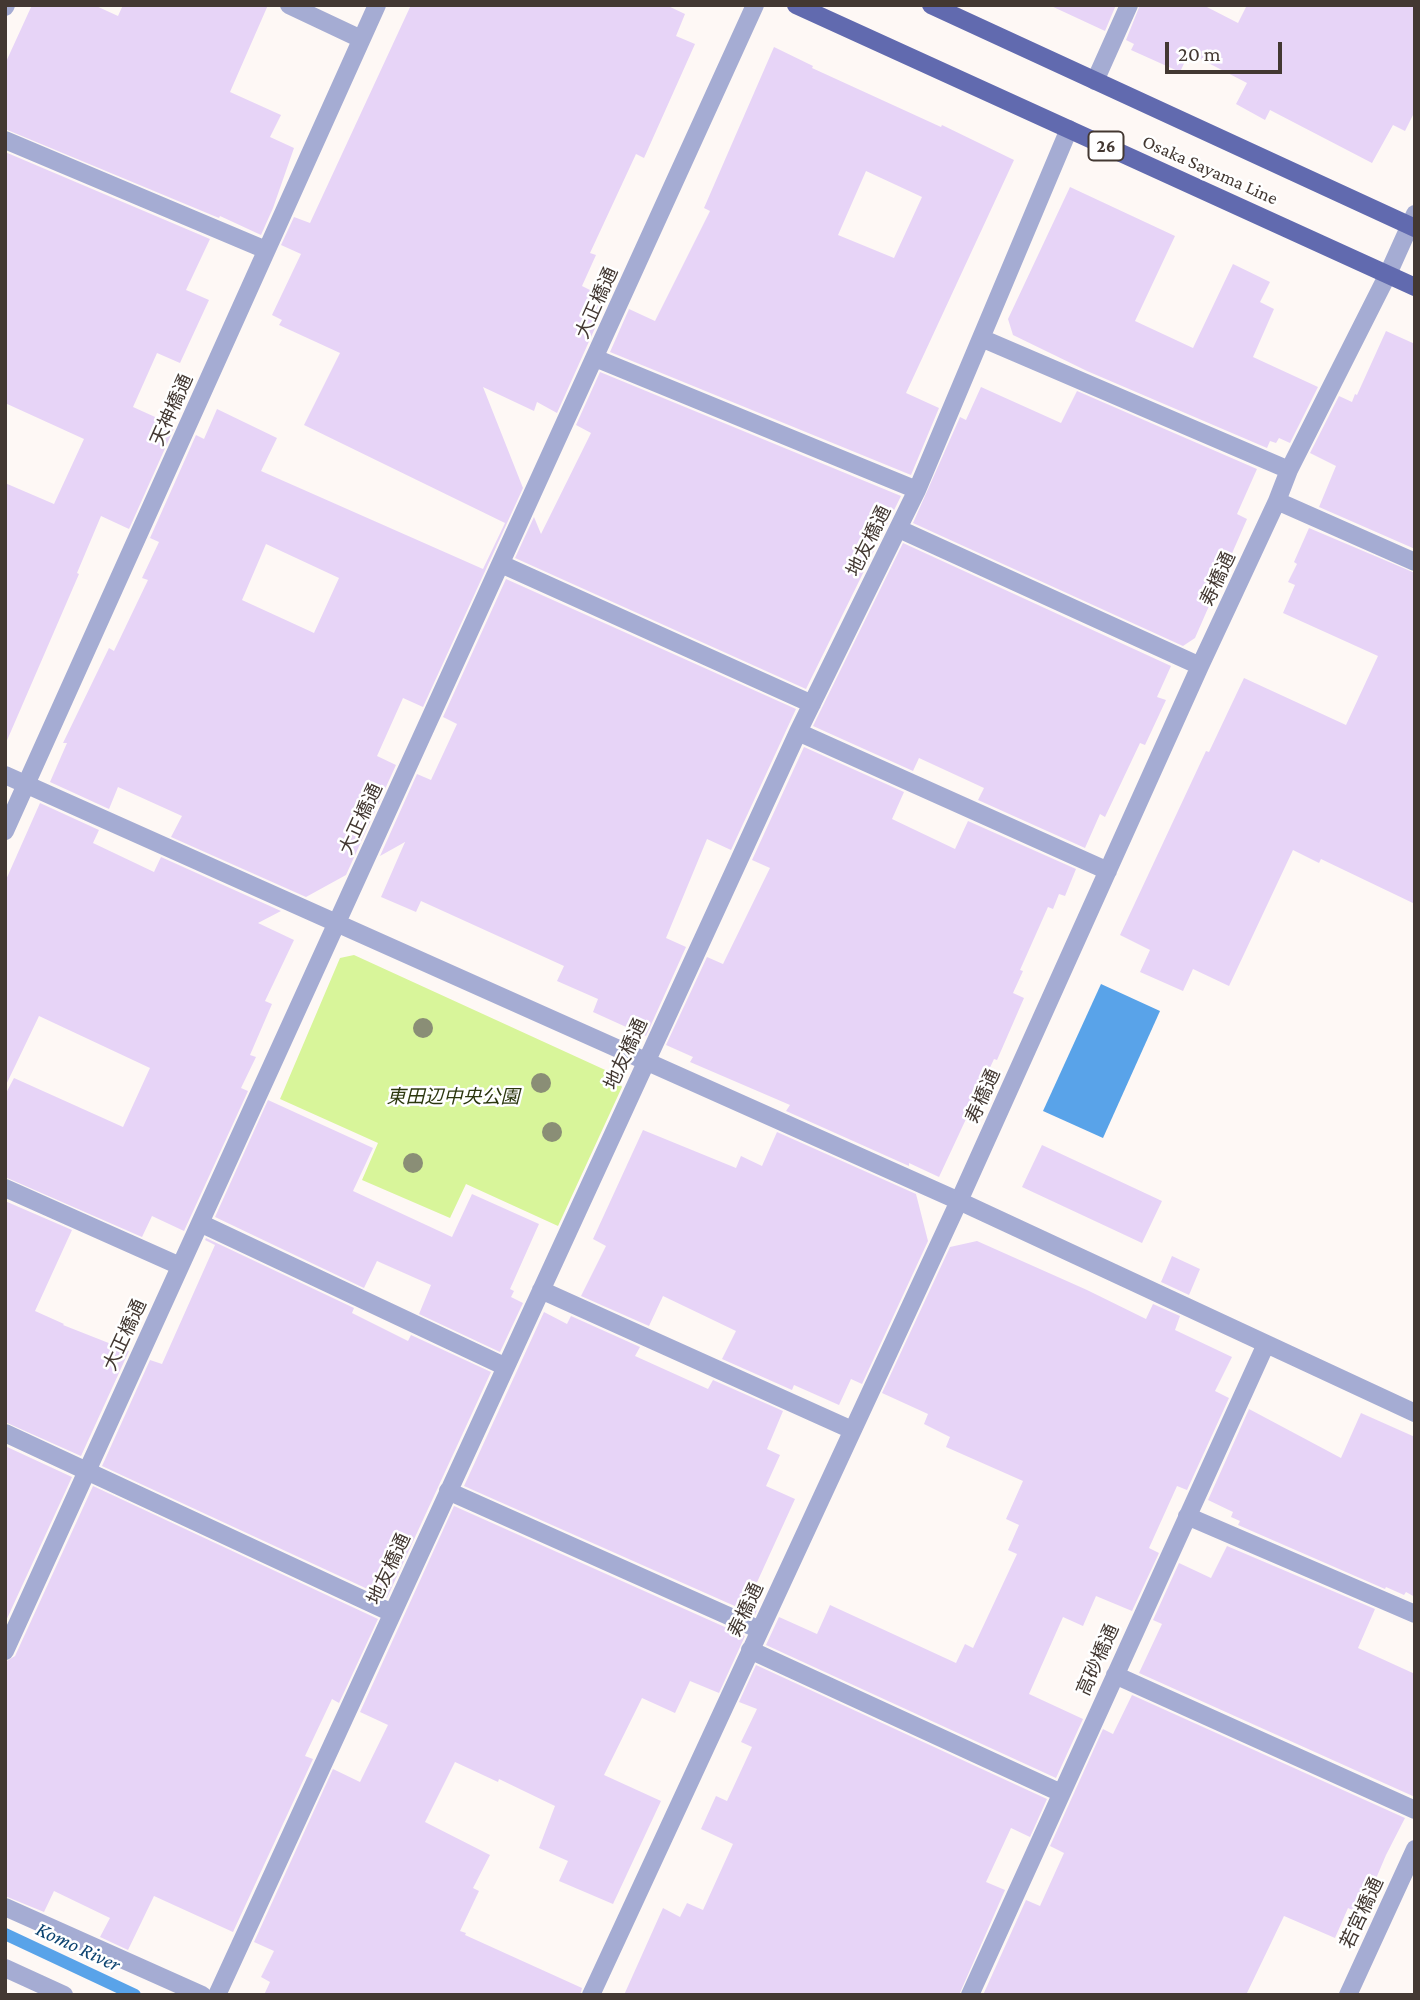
<!DOCTYPE html>
<html>
<head>
<meta charset="utf-8">
<style>
	body { margin:0 }
	#map { position:relative; width:1420px; height:2000px; overflow:hidden; background:#fef8f5; font-family:"Crimson Pro",serif }
	canvas { display:block }
	.frame { position:absolute; inset:0; border:7px solid #433832; pointer-events:none }
	.scale { position:absolute; left:1165px; top:42px; width:117px; height:32px; box-sizing:border-box; border:4px solid #433832; border-top:0; padding-left:9px; font-size:21px; line-height:24px; white-space:nowrap; color:#433832; -webkit-text-stroke:5px #fff; paint-order:stroke }
</style>
</head>
<body>
<div id="map">
<canvas width="1420" height="2000"></canvas>
<div class="frame"></div>
<div class="scale">20 m</div>
</div>
<script>
const g = document.querySelector('canvas').getContext('2d');
g.lineJoin = 'round';
function paint(path, color) {
  g.fillStyle = color;
  g.fill(path, 'evenodd');
}
function toPath(rows) {
  const path = new Path2D();
  for (const r of rows) {
    path.moveTo(r[0], r[1]);
    for (let i = 2; i < r.length; i += 2) path.lineTo(r[i], r[i + 1]);
  }
  return path;
}
function strokePath(path, color, width, dash) {
  g.strokeStyle = color;
  g.lineWidth = width;
  g.lineCap = dash ? 'butt' : 'round';
  g.setLineDash(dash || []);
  g.stroke(path);
}
function drawText(font, color, halo, rows, align = 'center') {
  g.font = font + ' "Crimson Pro","Noto Sans JP",serif';
  g.lineWidth = 5;
  g.setLineDash([]);
  g.textBaseline = 'middle';
  g.strokeStyle = halo;
  g.fillStyle = color;
  for (const [text, x, y, turn = 0] of rows) {
    g.save();
    g.translate(x, y);
    g.rotate((+turn || 0) * Math.PI / 180);
    g.textAlign = isNaN(turn) ? turn : align;
    if (halo) g.strokeText(text, 0, 0);
    g.fillText(text, 0, 0);
    g.restore();
  }
}
paint(toPath([
	[354,955,614,1074,622,1087,558,1226,466,1184,450,1218,362,1180,378,1143,280,1099,340,958]
]), '#d8f59a');
paint(toPath([
	[1101,984,1160,1011,1103,1138,1043,1111]
]), '#59a3e9');
strokePath(toPath([
	[5,1934,135,1995]
]), '#59a3e9', 12);
paint(toPath([
	[32,5,94,5,118,16,123,5,268,5,230,92,281,115,270,137,294,148,273,208,261,235,220,216,219,218,5,129,5,64],
	[411,5,666,5,685,14,676,36,695,44,644,158,636,154,590,253,596,255,582,286,608,299,557,413,537,402,534,411,483,387,523,488,423,707,403,698,377,756,396,765,346,875,306,897,171,837,182,816,118,787,109,809,50,782,67,743,63,743,109,648,114,651,148,580,142,578,159,542,150,538,196,435,204,439,217,409,277,438,261,471,483,569,505,523,304,425,340,353,279,325,282,320,272,315,301,254,281,245,294,217,310,223],
	[266,544,339,578,314,633,242,600],
	[1049,5,1116,5,1105,31],
	[1140,5,1203,5,1238,23,1247,5,1415,5,1415,111,1405,131,1393,125,1372,163,1270,110,1265,120,1236,104,1247,83,1189,53,1180,72,1131,50,1134,44,1126,40],
	[774,47,813,66,812,68,941,127,942,125,1014,160,906,393,939,408,911,475,610,352,629,309,655,321,710,211,704,208],
	[866,171,922,197,894,258,838,235],
	[5,152,210,239,186,290,209,300,180,363,157,353,133,407,175,426,129,529,101,516,77,573,79,574,5,745,5,483,54,504,84,439,5,403],
	[1070,187,1175,236,1135,321,1193,348,1233,264,1270,282,1260,302,1274,309,1253,357,1318,387,1290,443,1279,438,1276,443,1270,441,1267,448,1087,371,1013,335,1008,319],
	[1386,331,1415,344,1415,549,1319,507,1336,466,1310,453,1339,396,1352,402,1355,394,1357,395],
	[600,372,901,496,806,689,515,558,534,517,541,534,591,433,576,425],
	[981,387,1061,423,1077,391,1257,469,1237,514,1247,519,1195,638,1183,646,913,523,960,417,966,420],
	[1309,528,1415,573,1415,904,1321,859,1319,863,1293,850,1229,986,1193,969,1183,991,1140,972,1150,950,1120,935,1206,751,1209,752,1244,678,1346,725,1378,656,1283,613,1295,585,1288,582,1297,564,1294,562],
	[903,543,1171,666,1157,697,1166,700,1145,745,1140,743,1105,817,1100,814,1085,848,978,800,984,788,919,758,913,771,813,726],
	[506,579,796,709,731,850,707,839,666,938,686,947,646,1036,593,1012,598,999,557,981,564,966,421,901,416,912,381,897,405,842,380,856,417,774,431,780,457,724,443,717],
	[804,747,904,792,892,819,955,849,968,821,1076,869,1065,896,1059,894,1053,909,1048,907,1020,970,1023,971,1013,993,1024,998,997,1060,994,1059,939,1177,909,1163,909,1166,786,1111,790,1105,690,1062,693,1057,666,1045,707,957,723,964,770,868,752,860],
	[40,803,99,830,93,843,154,872,161,857,281,911,258,923,294,940,265,1001,272,1004,250,1055,256,1057,241,1088,248,1091,184,1231,152,1216,142,1237,5,1177,5,1095,14,1078,123,1127,150,1068,39,1016,5,1087,5,882],
	[268,1100,373,1148,353,1191,452,1237,472,1194,539,1224,510,1289,514,1291,511,1297,523,1303,500,1352,419,1314,431,1285,377,1261,364,1288,215,1217],
	[643,1130,736,1168,741,1156,762,1166,777,1132,916,1194,928,1241,862,1384,851,1379,839,1405,794,1385,792,1390,722,1359,736,1331,663,1296,649,1326,581,1296,606,1246,593,1239],
	[1042,1145,1162,1201,1142,1243,1022,1187],
	[5,1201,72,1230,35,1311,64,1324,63,1325,129,1351,81,1456,5,1422],
	[206,1238,354,1308,352,1313,408,1341,411,1335,491,1372,387,1598,102,1466,150,1360,162,1364,215,1245,205,1240],
	[977,1241,1087,1290,1146,1319,1153,1304,1180,1316,1175,1330,1232,1357,1215,1391,1229,1398,1187,1490,1177,1486,1149,1548,1159,1553,1132,1611,1096,1596,1083,1626,1063,1617,1029,1694,1083,1719,1056,1778,766,1645,779,1617,817,1634,830,1605,956,1663,965,1644,973,1648,1017,1554,1008,1550,1019,1525,1006,1519,1023,1481,946,1447,950,1437,924,1424,928,1414,882,1393,950,1247],
	[1172,1256,1200,1269,1189,1295,1161,1282],
	[544,1312,567,1324,571,1316,640,1347,635,1356,708,1389,713,1380,783,1411,767,1449,780,1455,766,1486,795,1499,748,1602,758,1607,755,1615,464,1486],
	[1249,1409,1341,1458,1361,1413,1415,1437,1415,1597,1406,1592,1404,1595,1386,1587,1385,1589,1238,1525,1240,1521,1231,1517,1233,1512,1208,1500],
	[5,1446,72,1477,5,1623],
	[93,1486,378,1619,339,1703,332,1699,305,1756,313,1759,233,1932,154,1896,128,1950,100,1937,110,1918,54,1891,44,1912,5,1896,5,1662,15,1656],
	[454,1506,745,1636,719,1693,690,1681,675,1713,642,1698,604,1775,661,1801,613,1904,559,1881,568,1861,539,1848,555,1806,499,1779,498,1782,455,1762,425,1822,490,1855,473,1888,479,1891,460,1931,466,1933,465,1935,582,1988,580,1995,264,1995,270,1982,261,1977,274,1951,254,1942,333,1769,360,1782,388,1725,360,1712],
	[1227,1546,1375,1609,1358,1648,1415,1674,1415,1797,1139,1673,1162,1624,1153,1620,1179,1563,1211,1578],
	[756,1665,1047,1799,1030,1837,1011,1828,986,1882,1005,1890,959,1995,624,1995,663,1908,680,1917,687,1903,703,1910,733,1844,701,1829,716,1796,727,1801,752,1747,741,1742,757,1709,739,1702],
	[1132,1695,1405,1818,1386,1855,1361,1914,1348,1908,1335,1938,1284,1916,1246,1995,983,1995,1026,1900,1040,1906,1064,1853,1050,1846,1103,1729,1113,1734]
]), '#e7d4f7');
strokePath(toPath([
	[289,5,361,39],
	[5,7,6,5],
	[1095,81,1129,5],
	[5,140,266,250],
	[981,338,1289,470],
	[595,358,917,490],
	[1277,501,1415,562],
	[899,529,1200,666],
	[501,564,812,704],
	[798,732,1108,871],
	[5,775,959,1201,1415,1413],
	[5,831,377,5],
	[5,1188,180,1266],
	[200,1223,506,1367],
	[541,1290,852,1430],
	[5,1433,392,1613],
	[448,1491,760,1630],
	[1187,1516,1415,1614],
	[750,1650,1061,1793],
	[5,1651,755,5],
	[1115,1675,1415,1810],
	[5,1907,202,1995],
	[5,1968,64,1995],
	[217,1995,798,732,917,490,1069,129],
	[591,1995,959,1201,1200,666,1277,501,1289,470,1388,274,1415,214],
	[970,1995,1266,1344],
	[1348,1995,1415,1849]
]), '#a5acd3', 18);
strokePath(toPath([
	[796,5,1415,287],
	[931,5,1415,228]
]), '#616aaf', 18);
g.fillStyle = '#8a8e76';
for (const [x, y] of [
	[423,1028],
	[541,1083],
	[552,1132],
	[413,1163]
]) {
  g.beginPath();
  g.arc(x, y, 10, 0, 2 * Math.PI);
  g.fill();
}
for (const [x, y, w] of [
	[1106,146,35]
]) {
  const box = new Path2D();
  box.roundRect(x - w / 2, y - 14.5, w, 29, 5);
  g.fillStyle = '#fff';
  g.fill(box);
  strokePath(box, '#433832', 2);
}
drawText('bold 18px', '#433832', null, [
	["26",1106,146]
]);
drawText('19px', '#433832', '#fff', [
	["Osaka Sayama Line",1210,170,24],
	["大正橋通",597,303,-66],
	["天神橋通",172,410,-66],
	["地友橋通",869,541,-64],
	["寿橋通",1218,579,-65],
	["大正橋通",361,819,-65],
	["地友橋通",626,1054,-65],
	["寿橋通",983,1096,-66],
	["大正橋通",125,1335,-65],
	["地友橋通",389,1569,-65],
	["寿橋通",746,1610,-65],
	["高砂橋通",1098,1660,-66],
	["若宮橋通",1362,1913,-65]
]);
drawText('italic 19px', '#2c370f', '#fff', [
	["東田辺中央公園",453,1097]
]);
drawText('italic 21px', '#0c4370', '#fff', [
	["Komo River",78,1947,25]
]);
</script>
</body>
</html>
